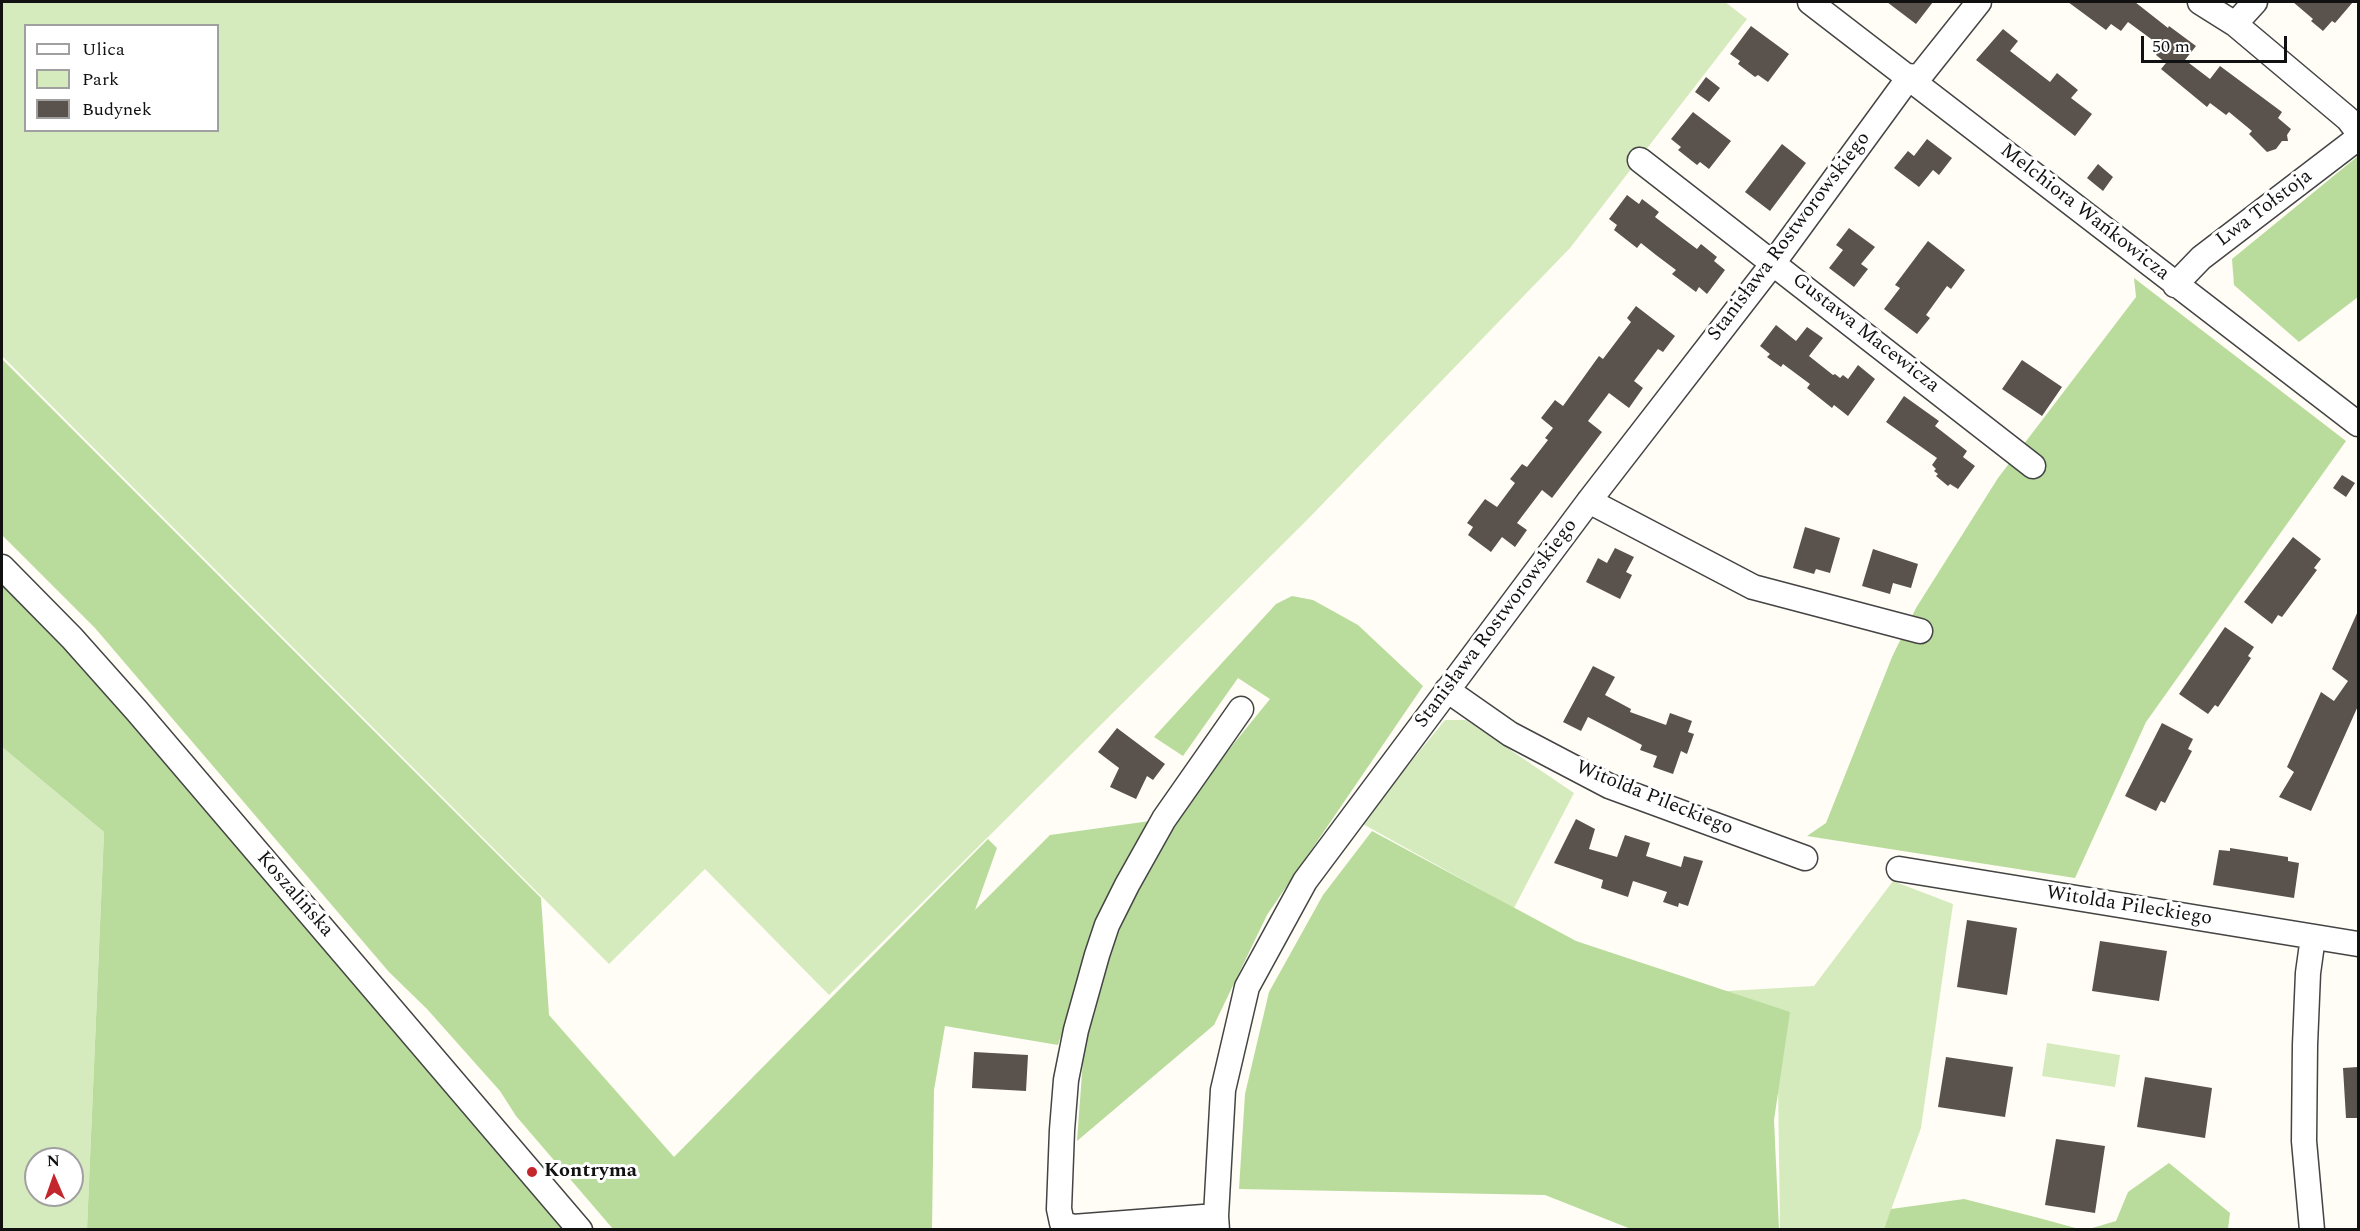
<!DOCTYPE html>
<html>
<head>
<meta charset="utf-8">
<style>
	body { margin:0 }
	#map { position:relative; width:2360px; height:1231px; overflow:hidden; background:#fffdf5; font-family:Spectral,serif }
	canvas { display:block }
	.frame { position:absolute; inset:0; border:3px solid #111; pointer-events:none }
	.legend { position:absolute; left:24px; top:24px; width:195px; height:108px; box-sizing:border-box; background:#fff; border:2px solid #a0a0a0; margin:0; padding:8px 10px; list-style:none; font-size:18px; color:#111 }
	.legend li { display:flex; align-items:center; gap:12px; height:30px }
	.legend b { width:30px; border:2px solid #a0a0a0 }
	.north { position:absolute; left:24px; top:1147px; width:60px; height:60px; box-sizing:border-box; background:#fff; border:2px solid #a0a0a0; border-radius:50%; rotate:358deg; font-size:16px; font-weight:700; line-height:24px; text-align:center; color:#111 }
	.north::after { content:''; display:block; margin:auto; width:21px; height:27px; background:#c4262e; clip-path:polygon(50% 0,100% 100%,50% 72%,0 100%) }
	.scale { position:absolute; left:2141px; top:36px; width:146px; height:27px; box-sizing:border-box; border:3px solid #111; border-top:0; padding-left:8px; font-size:18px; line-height:21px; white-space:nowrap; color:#111; -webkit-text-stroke:4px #fff; paint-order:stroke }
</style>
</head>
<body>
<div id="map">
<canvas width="2360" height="1231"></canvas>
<div class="frame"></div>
<ul class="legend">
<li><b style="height:8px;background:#fff"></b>Ulica</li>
<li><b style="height:16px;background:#d5ebbd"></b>Park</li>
<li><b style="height:16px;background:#5a524d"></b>Budynek</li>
</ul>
<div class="north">N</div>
<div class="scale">50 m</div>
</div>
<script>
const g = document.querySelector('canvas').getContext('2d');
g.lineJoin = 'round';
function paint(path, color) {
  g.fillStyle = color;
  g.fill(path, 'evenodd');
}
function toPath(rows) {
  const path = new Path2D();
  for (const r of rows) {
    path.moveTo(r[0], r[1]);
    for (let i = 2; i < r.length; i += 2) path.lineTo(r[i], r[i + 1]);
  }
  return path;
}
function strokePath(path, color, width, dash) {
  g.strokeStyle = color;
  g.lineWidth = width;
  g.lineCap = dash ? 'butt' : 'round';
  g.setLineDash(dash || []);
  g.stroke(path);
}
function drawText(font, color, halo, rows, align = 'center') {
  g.font = font + ' Spectral,serif';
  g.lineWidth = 6;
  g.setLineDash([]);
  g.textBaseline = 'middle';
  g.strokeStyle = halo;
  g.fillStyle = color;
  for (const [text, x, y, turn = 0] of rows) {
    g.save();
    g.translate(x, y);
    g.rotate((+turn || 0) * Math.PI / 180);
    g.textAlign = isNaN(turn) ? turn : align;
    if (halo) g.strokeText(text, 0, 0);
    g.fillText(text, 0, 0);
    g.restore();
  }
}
paint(toPath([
	[2,2,1725,2,1747,19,1570,248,1307,520,829,995,705,869,609,964,2,356],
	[26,26,218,26,218,130,26,130],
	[1445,720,1466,720,1574,793,1514,908,1361,823],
	[2,747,104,832,87,1229,2,1229],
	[36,1159,72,1159,72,1195,36,1195],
	[1893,881,1953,904,1921,1128,1884,1229,1780,1229,1778,1083,1727,991,1814,986],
	[2047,1043,2120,1055,2115,1087,2042,1076]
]), '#d5ebbd');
paint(toPath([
	[2358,156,2358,297,2299,342,2234,285,2232,259],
	[2134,278,2346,441,2146,722,2075,878,1807,836,1826,823,1892,657,1916,608,1998,478,2136,297],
	[2,359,541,898,549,1015,674,1157,988,839,997,848,975,910,1050,835,1150,821,1072,1001,1058,1045,945,1026,934,1090,932,1229,613,1229,516,1116,500,1091,427,1009,389,972,95,628,2,535],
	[2,583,107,693,564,1229,87,1229,104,832,2,747],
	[1292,596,1313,600,1358,625,1423,686,1267,915,1214,1025,1077,1141,1084,1046,1105,967,1123,921,1167,831,1205,779,1270,699,1238,678,1183,756,1154,737,1276,604],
	[1372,831,1576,941,1790,1012,1774,1120,1779,1229,1631,1229,1545,1195,1239,1189,1245,1094,1269,992,1323,895],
	[2169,1163,2230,1213,2228,1229,2089,1229,2116,1221,2128,1192],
	[1964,1199,2039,1218,2079,1229,1884,1229,1891,1209]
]), '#b9dc9c');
paint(toPath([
	[1887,2,1933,2,1916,24],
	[2068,2,2135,2,2168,28,2169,26,2196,46,2185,60,2210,79,2220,66,2282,112,2278,118,2291,129,2287,135,2288,141,2282,141,2276,149,2267,152,2249,134,2252,131,2229,112,2226,115,2210,103,2207,107,2161,69,2166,63,2156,55,2162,47,2128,22,2121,31,2111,24,2106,30],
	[2293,2,2353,2,2335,23,2332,21,2323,31,2311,21,2313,19],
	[1751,26,1789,54,1768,82,1758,75,1755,77,1738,64,1740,61,1730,54],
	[2003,29,2018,41,2010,51,2050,82,2057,73,2078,90,2071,98,2092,114,2075,136,1976,60],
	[1706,77,1720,88,1709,102,1695,92],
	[1693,112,1731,141,1709,169,1700,162,1697,165,1678,150,1681,147,1671,139],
	[1927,139,1952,158,1939,175,1933,170,1919,187,1894,168,1908,151,1914,156],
	[1782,144,1806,163,1770,211,1745,192],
	[2098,164,2113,177,2103,191,2087,178],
	[1627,195,1639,204,1642,199,1659,212,1655,217,1685,240,1697,249,1701,244,1717,257,1714,261,1725,270,1707,294,1699,287,1696,292,1672,274,1676,270,1656,255,1641,243,1637,248,1614,230,1617,225,1609,219],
	[1849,228,1875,247,1861,264,1868,269,1854,287,1829,268,1843,250,1836,245],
	[1928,241,1965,270,1951,289,1947,286,1926,315,1930,318,1917,334,1884,309,1900,288,1895,285],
	[1636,306,1675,336,1663,352,1658,349,1634,381,1643,388,1629,408,1609,393,1588,421,1602,432,1552,498,1542,490,1517,523,1527,530,1515,547,1502,537,1491,552,1468,535,1473,527,1467,523,1485,499,1497,507,1515,483,1510,479,1522,464,1527,467,1548,440,1545,438,1553,428,1541,418,1555,400,1563,406,1599,356,1603,359,1631,322,1627,318],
	[1776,325,1796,341,1807,327,1823,338,1809,356,1833,375,1835,374,1840,378,1843,375,1848,379,1858,365,1875,379,1848,416,1834,405,1832,408,1807,388,1810,384,1783,364,1781,367,1767,357,1770,354,1760,346],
	[2022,360,2062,387,2042,416,2002,389],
	[1904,396,1939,421,1935,426,1967,451,1963,457,1975,466,1958,489,1950,484,1948,486,1936,476,1938,474,1934,471,1936,469,1932,465,1937,458,1886,422],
	[2342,475,2355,483,2346,497,2333,488],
	[1805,527,1840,538,1830,573,1816,569,1814,574,1793,568],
	[2293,537,2321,559,2314,568,2317,570,2282,617,2278,615,2272,624,2244,602],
	[1615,548,1634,557,1626,572,1632,575,1620,599,1586,582,1598,558,1607,563],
	[1873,549,1918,564,1911,588,1893,583,1890,594,1862,586],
	[2358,611,2358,706,2311,811,2279,797,2294,772,2287,767,2321,692,2334,701,2348,681,2332,669],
	[2225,627,2254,647,2248,656,2251,658,2218,707,2215,705,2208,714,2179,694],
	[1593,666,1615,677,1605,695,1631,709,1630,712,1666,725,1670,713,1692,721,1688,732,1694,734,1687,754,1681,751,1673,774,1653,767,1657,756,1640,750,1642,745,1588,717,1581,731,1563,722],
	[2162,723,2193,739,2188,749,2192,751,2170,793,2165,803,2161,801,2156,811,2125,796],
	[1117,728,1165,764,1153,780,1147,776,1136,799,1110,787,1119,768,1098,752],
	[1576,819,1595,829,1589,849,1617,857,1625,835,1650,843,1646,856,1681,867,1684,856,1703,861,1688,906,1679,903,1678,907,1663,902,1667,892,1633,881,1628,897,1601,888,1603,880,1554,863],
	[2230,848,2288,857,2288,861,2299,863,2294,898,2213,885,2219,850,2230,851],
	[1967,920,2017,928,2007,995,1957,987],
	[2100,941,2167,951,2159,1001,2092,991],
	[974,1052,1028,1055,1026,1091,972,1088],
	[1946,1057,2013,1067,2005,1117,1938,1107],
	[2358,1067,2358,1118,2346,1118,2343,1068],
	[2145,1077,2212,1088,2205,1138,2137,1127],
	[2056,1139,2105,1146,2095,1213,2045,1205]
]), '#5a524d');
const minor = toPath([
	[1810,2,2358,424],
	[2200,2,2235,24,2348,119,2358,132],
	[2235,24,2255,2],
	[1916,81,1979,2],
	[1640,160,2033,466],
	[2175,285,2201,258,2358,138],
	[1589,501,1753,587,1920,631],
	[2,567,72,638,137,711,580,1230],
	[1447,690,1510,734,1609,786,1805,858],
	[1899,869,2358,944],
	[1216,1216,1073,1227,1062,1223,1059,1209,1062,1130,1066,1080,1076,1030,1097,955,1107,925,1127,885,1164,819,1241,709],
	[1217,1230,1216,1216,1223,1090,1247,987,1305,881,1589,501,1774,262,1910,76],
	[2312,1230,2304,1141,2305,1045,2308,973,2313,937]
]);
strokePath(minor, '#444', 27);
strokePath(minor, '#fff', 24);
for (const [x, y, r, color] of [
	[532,1172,6,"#c4262e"]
]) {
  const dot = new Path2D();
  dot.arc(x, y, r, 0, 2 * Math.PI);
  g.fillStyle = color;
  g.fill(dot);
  strokePath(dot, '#fff', 2);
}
drawText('20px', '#111', '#fff', [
	["Lwa Tołstoja",2265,209,-37],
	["Melchiora Wańkowicza",2084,213,38],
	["Stanisława Rostworowskiego",1790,237,-53],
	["Gustawa Macewicza",1865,334,38],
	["Stanisława Rostworowskiego",1497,624,-53],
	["Witolda Pileckiego",1654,799,22],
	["Koszalińska",294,895,49],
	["Witolda Pileckiego",2129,907,9]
]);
drawText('bold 20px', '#111', '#fff', [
	["Kontryma",544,1172]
], 'left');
</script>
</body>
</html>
